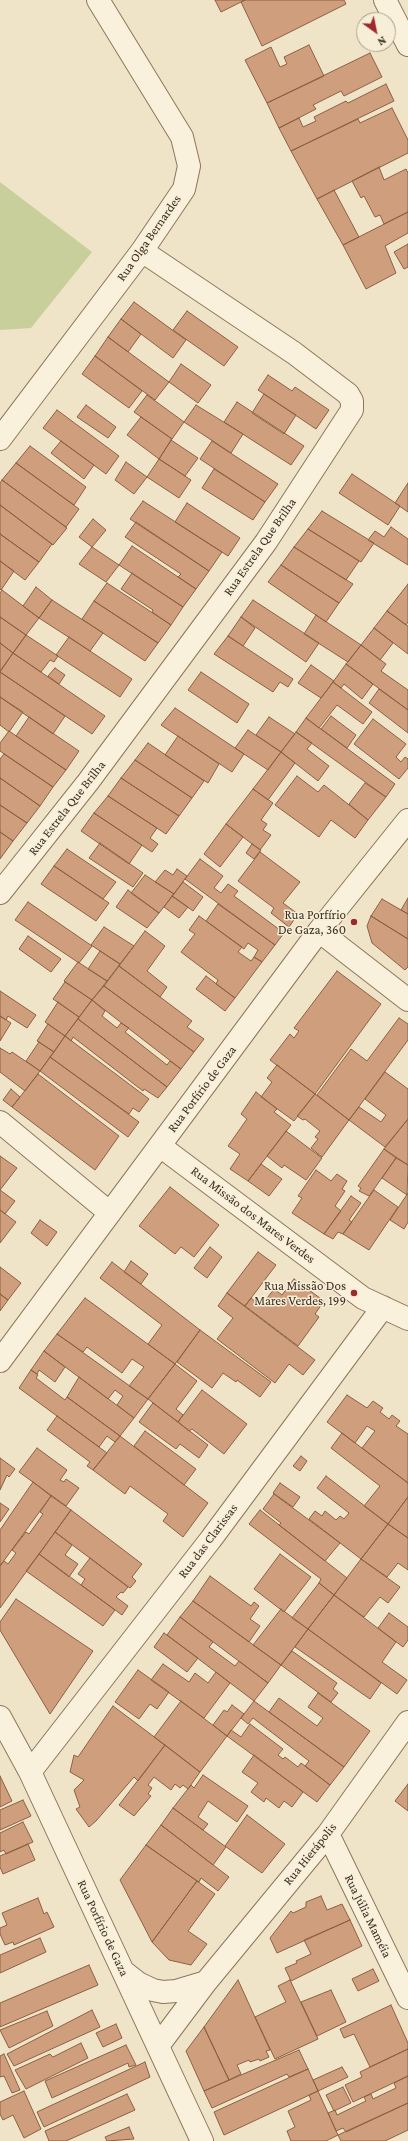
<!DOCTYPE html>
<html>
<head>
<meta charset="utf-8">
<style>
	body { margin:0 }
	#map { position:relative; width:408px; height:2141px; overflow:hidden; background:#f0e4c8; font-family:"Crimson Pro",serif }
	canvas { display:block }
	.north { position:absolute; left:356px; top:12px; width:40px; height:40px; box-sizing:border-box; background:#f7eed8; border:1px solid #ada18e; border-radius:50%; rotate:147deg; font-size:11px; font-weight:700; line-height:16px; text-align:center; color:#3d2e20 }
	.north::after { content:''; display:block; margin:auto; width:14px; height:18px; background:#9e2a2b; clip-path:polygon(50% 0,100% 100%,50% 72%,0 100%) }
</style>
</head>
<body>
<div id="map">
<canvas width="408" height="2141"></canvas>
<div class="north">N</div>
</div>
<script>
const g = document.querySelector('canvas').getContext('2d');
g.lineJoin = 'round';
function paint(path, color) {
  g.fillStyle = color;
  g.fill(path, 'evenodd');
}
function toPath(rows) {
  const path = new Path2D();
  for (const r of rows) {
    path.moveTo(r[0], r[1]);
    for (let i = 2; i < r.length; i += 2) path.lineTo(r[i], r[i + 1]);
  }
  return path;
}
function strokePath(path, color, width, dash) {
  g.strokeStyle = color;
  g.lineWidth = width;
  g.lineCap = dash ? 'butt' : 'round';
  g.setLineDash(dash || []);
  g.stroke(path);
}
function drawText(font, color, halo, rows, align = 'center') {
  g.font = font + ' "Crimson Pro",serif';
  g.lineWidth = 3;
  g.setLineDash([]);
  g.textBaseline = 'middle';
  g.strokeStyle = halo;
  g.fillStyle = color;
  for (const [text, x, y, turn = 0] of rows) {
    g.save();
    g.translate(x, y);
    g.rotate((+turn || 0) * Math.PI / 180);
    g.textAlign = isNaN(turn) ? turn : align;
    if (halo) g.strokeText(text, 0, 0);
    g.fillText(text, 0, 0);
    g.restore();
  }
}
paint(toPath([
	[0,182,92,252,31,328,0,330]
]), '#c9cf9b');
const building = toPath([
	[215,0,245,0,221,12,215,0],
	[245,0,344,0,346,4,262,46,241,2,245,0],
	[309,45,324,76,267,103,245,60,271,47,280,67,287,64,284,57,309,45],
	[370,53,382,77,344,96,341,91,313,105,316,109,279,128,267,103,370,53],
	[386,84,394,101,291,151,279,128,299,118,303,127,316,121,314,117,346,101,348,103,386,84],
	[392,108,408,140,408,153,317,199,291,151,358,119,360,123,392,108],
	[379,167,384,180,406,169,408,173,408,212,384,224,380,215,375,217,364,196,361,198,352,181,379,167],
	[334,190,359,237,343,245,317,199,334,190],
	[408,212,408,233,385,246,396,273,366,289,343,245,408,212],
	[408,244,408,267,404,269,394,252,408,244],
	[134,302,186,340,173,358,121,319,134,302],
	[187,311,238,347,224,366,173,330,187,311],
	[121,319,141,334,128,352,108,337,121,319],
	[108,337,169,382,155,400,95,356,108,337],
	[95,356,142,391,129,408,82,374,95,356],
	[181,364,211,385,198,403,169,382,181,364],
	[268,375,292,391,295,387,329,410,316,429,258,390,268,375],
	[264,394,296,415,284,434,252,413,264,394],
	[147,395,184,422,172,439,134,412,147,395],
	[237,402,304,446,291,465,224,422,237,402],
	[86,405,116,427,108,438,77,417,86,405],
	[196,405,243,434,231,453,184,422,196,405],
	[57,410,119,456,106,474,43,428,57,410],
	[141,417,172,439,159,459,127,435,141,417],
	[171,440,198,458,185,476,159,459,171,440],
	[61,441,94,465,84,479,51,453,61,441],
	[212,441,278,484,265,502,200,459,212,441],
	[30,446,86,487,74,505,16,463,30,446],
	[159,459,191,480,179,498,147,477,159,459],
	[126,462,147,477,134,494,115,480,126,462],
	[16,463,79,509,66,527,2,480,16,463],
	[214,469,265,502,253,520,202,488,214,469],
	[352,474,400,506,388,525,339,493,352,474],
	[2,480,67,528,53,545,0,505,0,483,2,480],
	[408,483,408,512,395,503,408,483],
	[143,501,222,552,209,571,130,519,143,501],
	[187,503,240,538,228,556,175,522,187,503],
	[0,505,52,544,39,562,0,534,0,505],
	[322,511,374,543,361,562,308,529,322,511],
	[93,519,106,530,92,547,79,537,93,519],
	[136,522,209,571,196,589,178,577,181,574,125,537,136,522],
	[391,527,408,539,408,565,368,540,375,531,384,537,391,527],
	[308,529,359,561,346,580,294,547,308,529],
	[0,534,39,562,25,580,0,561,0,534],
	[132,546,196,589,183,607,119,565,132,546],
	[92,547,119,565,106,582,79,564,92,547],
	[294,547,353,584,339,603,281,565,294,547],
	[0,561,14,571,1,590,0,589,0,561],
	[281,565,339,603,326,622,268,582,281,565],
	[132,573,183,607,171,625,152,612,153,610,121,589,132,573],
	[107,583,171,625,158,643,94,601,107,583],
	[408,584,408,622,406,625,387,611,408,584],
	[36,587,52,600,39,618,23,606,36,587],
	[2,590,39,618,26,635,0,617,0,593,2,590],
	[52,600,103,633,90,651,39,618,52,600],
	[253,600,319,643,306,662,241,617,253,600],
	[94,601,158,643,145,661,82,619,94,601],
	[387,611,408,626,408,654,374,628,387,611],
	[316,615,361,645,348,662,304,634,316,615],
	[0,617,26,635,13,653,0,643,0,617],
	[241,617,255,628,243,646,228,636,241,617],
	[374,628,393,643,380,660,361,645,374,628],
	[26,635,58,656,54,662,50,660,41,672,13,653,26,635],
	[228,636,293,679,288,687,280,682,273,692,214,654,228,636],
	[69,637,132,679,120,697,56,655,69,637],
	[0,643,13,653,0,671,0,643],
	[361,645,386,664,381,671,408,690,408,710,346,664,361,645],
	[13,653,105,716,92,734,0,672,13,653],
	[346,664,373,684,362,699,344,684,341,688,333,682,346,664],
	[311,665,334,681,321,698,298,683,311,665],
	[55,668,65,675,59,684,48,676,55,668],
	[0,672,65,716,53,734,0,697,0,672],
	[201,672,249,704,237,723,188,690,201,672],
	[333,682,372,712,363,724,337,705,319,728,306,718,333,682],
	[379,689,408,710,408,733,369,703,379,689],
	[0,697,23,712,9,732,0,725,0,697],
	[175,708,244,754,232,772,161,725,175,708],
	[331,716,356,735,347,748,321,729,331,716],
	[29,717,79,751,66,770,16,736,29,717],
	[269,717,295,734,281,752,256,735,269,717],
	[306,718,395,784,386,797,296,732,306,718],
	[373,719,406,744,396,757,401,762,405,757,408,759,408,768,399,779,354,744,373,719],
	[248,730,281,752,268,770,235,748,248,730],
	[9,731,66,770,53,787,0,751,0,743,9,731],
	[296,732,312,743,307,749,329,766,318,781,281,752,296,732],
	[178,736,219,764,208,783,165,755,178,736],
	[148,743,204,781,192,798,135,760,148,743],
	[281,752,295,763,268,800,253,789,281,752],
	[4,754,53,787,40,806,0,778,0,759,4,754],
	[135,760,192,798,179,816,121,778,135,760],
	[297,776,318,792,324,785,368,820,355,838,331,820,319,837,275,805,297,776],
	[0,778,40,806,27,823,0,805,0,778],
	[121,778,179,816,166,834,108,796,121,778],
	[365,783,386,797,368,820,349,804,365,783],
	[253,789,273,803,261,820,267,824,263,830,271,835,260,850,226,824,253,789],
	[108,796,157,828,150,838,158,844,152,852,94,813,108,796],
	[0,805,27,823,13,841,0,832,0,805],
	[94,813,142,845,129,864,81,831,94,813],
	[226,824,243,837,220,867,204,854,226,824],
	[0,832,13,841,0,859,0,832],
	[100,843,143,873,133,887,89,858,100,843],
	[252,844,261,850,254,859,246,853,252,844],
	[67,849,116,882,103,899,54,866,67,849],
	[260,852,300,882,283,903,298,914,289,927,271,913,274,908,238,881,260,852],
	[200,859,223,876,214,888,221,893,228,884,238,891,234,896,284,933,275,945,185,879,200,859],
	[54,866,109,903,96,921,41,884,54,866],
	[177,869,187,876,174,894,155,882,165,870,173,875,177,869],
	[145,875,174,894,159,913,131,893,145,875],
	[183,882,203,897,193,911,172,896,183,882],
	[128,890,159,913,147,928,116,907,128,890],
	[172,896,188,907,179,918,164,907,172,896],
	[408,898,408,914,401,910,408,898],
	[382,899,408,914,408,939,371,916,382,899],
	[28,902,92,946,79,963,15,920,28,902],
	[218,904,275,945,262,962,254,957,258,950,248,943,244,949,206,921,218,904],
	[199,916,242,947,238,952,251,961,254,957,262,962,235,998,216,984,218,980,181,952,195,934,189,930,199,916],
	[371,916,408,939,408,967,405,970,372,943,367,926,371,916],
	[104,927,134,946,120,964,91,945,104,927],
	[145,931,165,946,147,971,167,987,160,997,119,966,145,931],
	[28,936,61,959,51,972,19,949,28,936],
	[100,951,120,964,107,981,88,969,100,951],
	[78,962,107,981,92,1000,64,981,78,962],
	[119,966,192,1021,187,1027,204,1039,194,1052,104,986,119,966],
	[337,971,381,1004,315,1094,270,1060,290,1034,294,1038,299,1031,294,1028,337,971],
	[206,976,235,998,225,1011,196,989,206,976],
	[65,982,92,1000,79,1017,53,999,65,982],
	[104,986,194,1052,181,1069,92,1000,104,986],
	[0,991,36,1015,27,1028,8,1016,6,1020,0,1016,0,991],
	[92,1000,105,1011,102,1016,117,1028,121,1023,129,1028,125,1032,167,1065,170,1061,181,1069,167,1087,78,1019,92,1000],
	[58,1002,79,1017,65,1036,45,1022,58,1002],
	[0,1016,11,1023,0,1041,0,1016],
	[399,1018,408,1024,408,1040,349,1120,317,1095,351,1049,367,1061,399,1018],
	[78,1019,167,1087,158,1098,144,1089,143,1091,73,1037,71,1041,65,1036,78,1019],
	[48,1024,65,1036,54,1052,37,1041,48,1024],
	[65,1036,149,1099,139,1112,133,1108,129,1114,50,1057,65,1036],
	[39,1042,54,1052,40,1071,26,1061,39,1042],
	[0,1048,10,1054,12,1052,40,1071,25,1091,0,1072,0,1048],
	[50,1057,139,1122,128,1137,40,1071,50,1057],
	[277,1065,315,1094,294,1121,261,1097,272,1082,267,1078,277,1065],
	[385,1072,408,1089,408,1119,385,1147,349,1120,359,1107,381,1122,386,1115,365,1099,385,1072],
	[38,1074,119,1136,95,1170,12,1107,38,1074],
	[11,1089,20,1097,12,1107,3,1100,11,1089],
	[256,1092,277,1109,274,1112,291,1125,248,1181,230,1169,240,1154,228,1146,247,1119,241,1114,256,1092],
	[315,1094,349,1120,322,1157,311,1148,318,1139,315,1137,320,1131,305,1119,303,1120,297,1116,315,1094],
	[408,1119,408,1165,384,1149,408,1119],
	[286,1131,322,1158,306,1180,284,1165,282,1168,267,1156,286,1131],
	[384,1149,396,1158,369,1196,359,1191,361,1188,358,1186,384,1149],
	[0,1156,17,1168,0,1190,15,1201,5,1214,0,1210,0,1156],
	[396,1158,408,1165,407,1195,382,1178,396,1158],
	[261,1164,282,1179,269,1196,248,1181,261,1164],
	[316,1170,331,1181,337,1174,347,1181,342,1189,345,1191,335,1206,341,1211,324,1234,292,1213,302,1198,298,1196,316,1170],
	[170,1187,219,1225,194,1257,181,1247,175,1254,139,1226,170,1187],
	[374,1190,398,1207,369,1250,343,1234,374,1190],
	[408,1193,408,1222,404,1229,390,1220,408,1193],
	[351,1196,361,1203,349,1220,352,1222,343,1234,338,1232,333,1239,324,1234,351,1196],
	[0,1210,16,1222,0,1243,0,1210],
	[40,1220,57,1232,47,1246,31,1233,40,1220],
	[210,1247,222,1257,207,1278,194,1268,210,1247],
	[258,1252,276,1265,245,1306,227,1293,258,1252],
	[131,1261,148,1274,141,1284,124,1272,131,1261],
	[112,1262,200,1330,175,1364,148,1344,162,1325,100,1278,112,1262],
	[0,1267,21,1283,8,1300,0,1294,0,1267],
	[294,1279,324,1301,315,1314,319,1317,298,1346,245,1306,251,1298,261,1306,274,1289,282,1295,294,1279],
	[227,1293,315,1360,303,1375,289,1364,275,1383,217,1339,233,1318,218,1306,227,1293],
	[0,1294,8,1300,0,1311,0,1294],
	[85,1298,175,1364,148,1399,129,1386,144,1367,132,1359,122,1373,87,1347,83,1352,57,1334,85,1298],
	[200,1330,271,1382,260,1397,237,1380,236,1382,223,1373,212,1388,177,1362,200,1330],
	[57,1334,148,1399,134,1418,117,1405,123,1396,115,1390,108,1399,44,1351,57,1334],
	[44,1351,65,1367,55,1382,39,1370,37,1374,31,1370,44,1351],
	[175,1364,197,1381,176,1409,183,1415,178,1422,148,1399,175,1364],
	[31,1370,38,1375,36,1378,65,1400,67,1397,120,1436,115,1442,107,1436,99,1447,19,1388,31,1370],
	[79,1377,134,1418,120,1436,67,1397,79,1377],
	[202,1390,247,1424,224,1454,192,1429,189,1431,178,1422,202,1390],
	[347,1395,367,1408,373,1401,383,1408,380,1412,389,1419,392,1415,400,1421,396,1426,408,1434,408,1483,362,1448,375,1431,367,1426,355,1443,327,1422,347,1395],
	[153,1403,208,1445,199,1458,180,1444,176,1449,139,1422,153,1403],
	[57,1416,107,1453,93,1470,87,1466,90,1462,47,1430,57,1416],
	[145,1431,196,1469,184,1485,134,1446,145,1431],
	[342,1433,408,1483,408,1497,388,1524,364,1506,380,1486,331,1448,342,1433],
	[120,1436,208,1503,183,1537,163,1521,168,1514,130,1486,125,1494,93,1470,120,1436],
	[37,1448,67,1470,60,1480,64,1482,66,1479,79,1488,66,1506,19,1472,37,1448],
	[301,1456,307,1461,300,1471,293,1466,301,1456],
	[0,1458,15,1469,9,1477,7,1475,0,1490,0,1458],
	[326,1476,388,1524,361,1559,309,1519,315,1511,322,1516,325,1511,336,1520,340,1516,344,1519,349,1513,317,1488,326,1476],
	[33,1482,51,1496,0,1566,0,1530,33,1482],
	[280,1483,300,1497,293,1507,273,1493,280,1483],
	[274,1494,340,1543,325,1561,279,1525,281,1523,263,1509,274,1494],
	[51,1496,71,1510,0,1608,0,1566,4,1561,8,1564,16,1553,12,1550,26,1532,29,1534,43,1514,40,1512,51,1496],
	[408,1497,408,1538,388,1524,408,1497],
	[0,1503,9,1509,0,1522,0,1503],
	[71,1510,142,1564,132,1577,136,1581,130,1588,55,1532,71,1510],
	[260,1510,347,1578,334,1595,319,1583,321,1579,249,1524,260,1510],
	[388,1524,408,1538,408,1570,398,1563,387,1577,361,1559,388,1524],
	[55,1532,72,1545,65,1555,78,1564,69,1577,39,1554,55,1532],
	[39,1554,115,1610,103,1626,26,1571,39,1554],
	[280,1554,311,1577,284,1612,254,1589,280,1554],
	[90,1558,128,1587,123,1593,121,1592,116,1597,128,1606,122,1615,81,1585,85,1579,78,1574,90,1558],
	[361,1559,400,1587,388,1603,380,1597,364,1617,334,1595,361,1559],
	[210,1576,251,1606,254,1602,259,1606,250,1619,260,1626,249,1642,193,1601,210,1576],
	[319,1583,334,1595,308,1629,292,1618,319,1583],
	[334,1595,396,1642,382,1662,407,1680,397,1694,308,1629,334,1595],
	[16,1599,93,1651,50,1714,0,1630,0,1622,16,1599],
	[193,1601,281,1665,268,1683,180,1617,193,1601],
	[281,1609,308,1629,281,1665,253,1645,281,1609],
	[389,1613,408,1627,408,1640,403,1647,378,1628,389,1613],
	[180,1617,213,1642,209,1647,235,1666,239,1661,268,1683,254,1701,167,1635,180,1617],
	[308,1629,381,1683,370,1699,295,1647,308,1629],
	[164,1633,198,1658,187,1672,154,1647,164,1633],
	[292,1651,337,1683,333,1689,338,1693,331,1702,281,1665,292,1651],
	[163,1664,189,1682,195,1673,208,1683,216,1672,230,1683,204,1718,151,1680,163,1664],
	[138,1670,169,1692,157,1709,150,1704,139,1719,115,1702,138,1670],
	[318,1693,370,1731,344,1767,269,1712,279,1698,317,1726,323,1718,308,1707,318,1693],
	[181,1701,227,1736,200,1772,154,1737,181,1701],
	[254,1701,344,1767,330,1785,305,1766,309,1761,253,1718,248,1724,241,1718,254,1701],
	[232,1705,244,1714,227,1736,213,1725,224,1710,227,1712,232,1705],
	[113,1706,165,1745,138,1781,134,1777,96,1821,89,1827,76,1809,80,1807,74,1790,84,1780,70,1772,74,1755,78,1757,113,1706],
	[250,1724,283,1749,278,1755,283,1759,285,1757,298,1767,301,1763,330,1785,317,1802,227,1736,231,1730,241,1737,250,1724],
	[165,1745,200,1772,188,1789,183,1785,180,1788,175,1784,171,1790,154,1777,148,1785,152,1788,148,1794,151,1796,134,1816,119,1805,165,1745],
	[254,1755,303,1792,292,1807,284,1801,279,1808,266,1798,264,1802,251,1792,258,1783,242,1772,254,1755],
	[203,1775,248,1806,237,1822,208,1801,198,1817,208,1824,203,1830,173,1808,191,1785,194,1788,203,1775],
	[0,1776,12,1801,0,1807,0,1776],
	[408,1784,408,1811,395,1801,408,1784],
	[23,1800,31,1816,0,1830,0,1810,23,1800],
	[173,1808,226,1847,213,1865,161,1825,173,1808],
	[247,1815,285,1844,262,1873,225,1846,247,1815],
	[23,1822,33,1842,6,1854,4,1850,0,1852,0,1833,23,1822],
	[161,1825,229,1877,218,1891,201,1878,199,1882,197,1881,146,1845,161,1825],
	[28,1844,35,1860,3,1874,0,1867,0,1856,28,1844],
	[146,1845,197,1881,152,1942,120,1880,146,1845],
	[197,1881,215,1894,188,1931,207,1944,191,1965,169,1960,152,1942,197,1881],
	[321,1896,327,1910,342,1904,350,1920,277,1953,270,1938,291,1911,293,1913,306,1907,306,1902,321,1896],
	[38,1898,44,1914,47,1912,54,1927,14,1945,13,1942,5,1945,0,1934,0,1928,7,1925,2,1913,38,1898],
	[350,1920,362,1946,291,1981,285,1968,297,1963,296,1961,311,1954,304,1940,350,1920],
	[40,1938,46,1952,0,1973,0,1955,40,1938],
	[89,1965,98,1985,0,2027,0,2003,89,1965],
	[373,1969,379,1981,358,1991,352,1979,373,1969],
	[238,1980,270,2050,266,2051,269,2057,260,2061,259,2059,250,2062,249,2060,237,2065,241,2074,229,2080,204,2027,238,1980],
	[290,1980,318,2039,275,2059,255,2017,286,2002,278,1986,290,1980],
	[331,1990,346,2022,317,2036,301,2002,331,1990],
	[391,2005,408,2043,408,2049,370,2067,354,2034,344,2038,340,2029,391,2005],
	[92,2010,100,2027,14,2066,7,2054,92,2010],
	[47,2011,53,2026,9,2048,0,2030,47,2011],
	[116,2024,122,2038,103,2047,96,2033,116,2024],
	[204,2027,229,2080,204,2091,186,2051,204,2027],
	[81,2043,88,2058,26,2089,15,2070,50,2054,53,2057,81,2043],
	[126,2045,136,2065,129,2067,128,2063,52,2098,45,2081,126,2045],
	[408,2049,408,2076,353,2102,345,2085,362,2077,360,2072,408,2049],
	[299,2050,308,2069,289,2077,287,2074,212,2108,204,2091,299,2050],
	[4,2054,20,2090,12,2093,4,2076,0,2077,0,2056,4,2054],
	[145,2062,150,2077,44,2127,37,2112,145,2062],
	[342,2067,348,2077,318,2091,313,2080,342,2067],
	[308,2069,318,2091,224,2135,214,2112,308,2069],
	[408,2076,408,2103,346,2132,343,2128,336,2131,328,2113,335,2110,337,2115,366,2101,364,2097,371,2094,373,2099,396,2088,394,2083,408,2076],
	[343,2087,351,2103,334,2111,326,2095,343,2087],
	[24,2091,41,2129,24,2138,13,2115,3,2120,0,2114,0,2102,24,2091],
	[318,2091,338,2135,326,2141,291,2141,287,2131,295,2127,288,2111,311,2100,309,2095,318,2091],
	[127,2094,135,2110,66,2141,49,2141,45,2131,127,2094],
	[408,2103,408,2130,385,2141,341,2141,338,2135,408,2103],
	[129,2127,134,2139,107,2141,105,2137,129,2127]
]);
paint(building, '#cf9f7d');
strokePath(building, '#8d5f41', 1);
const minor = toPath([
	[385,0,408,45],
	[0,439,142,251,184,189,189,166,182,137,98,0],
	[0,893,88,782,266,542,352,410,352,401,348,394,294,353,142,251],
	[319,931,408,1000],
	[0,1122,110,1213],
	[160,1146,363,1298,408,1319],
	[0,1361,319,931,408,820],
	[0,1717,30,1772,202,2141],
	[30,1772,211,1539,383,1307],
	[328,1834,408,1998],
	[124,1972,138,1983,153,1990,163,1992,176,1991,206,1982],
	[158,2046,206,1982,328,1834,408,1722]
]);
strokePath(minor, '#8d765c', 24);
strokePath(minor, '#faf1dc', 22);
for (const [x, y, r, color] of [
	[354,922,4,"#9e2a2b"],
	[354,1293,4,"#9e2a2b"]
]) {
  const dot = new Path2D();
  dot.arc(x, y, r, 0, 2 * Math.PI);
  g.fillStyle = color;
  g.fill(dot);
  strokePath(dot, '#f7eed8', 1.5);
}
drawText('13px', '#3d2e20', '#f7eed8', [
	["Rua Olga Bernardes",149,238,-55],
	["Rua Estrela Que Brilha",260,547,-55],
	["Rua Estrela Que Brilha",67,808,-52],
	["Rua Porfírio de Gaza",202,1089,-53],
	["Rua Missão dos Mares Verdes",253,1215,37],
	["Rua das Clarissas",208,1541,-53],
	["Rua Hierápolis",310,1854,-51],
	["Rua Júlia Maméia",368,1916,64],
	["Rua Porfírio de Gaza",103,1928,65]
]);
drawText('13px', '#3d2e20', '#f7eed8', [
	["Rua Porfírio",346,915],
	["De Gaza, 360",346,930],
	["Rua Missão Dos",346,1286],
	["Mares Verdes, 199",346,1301]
], 'right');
</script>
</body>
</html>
